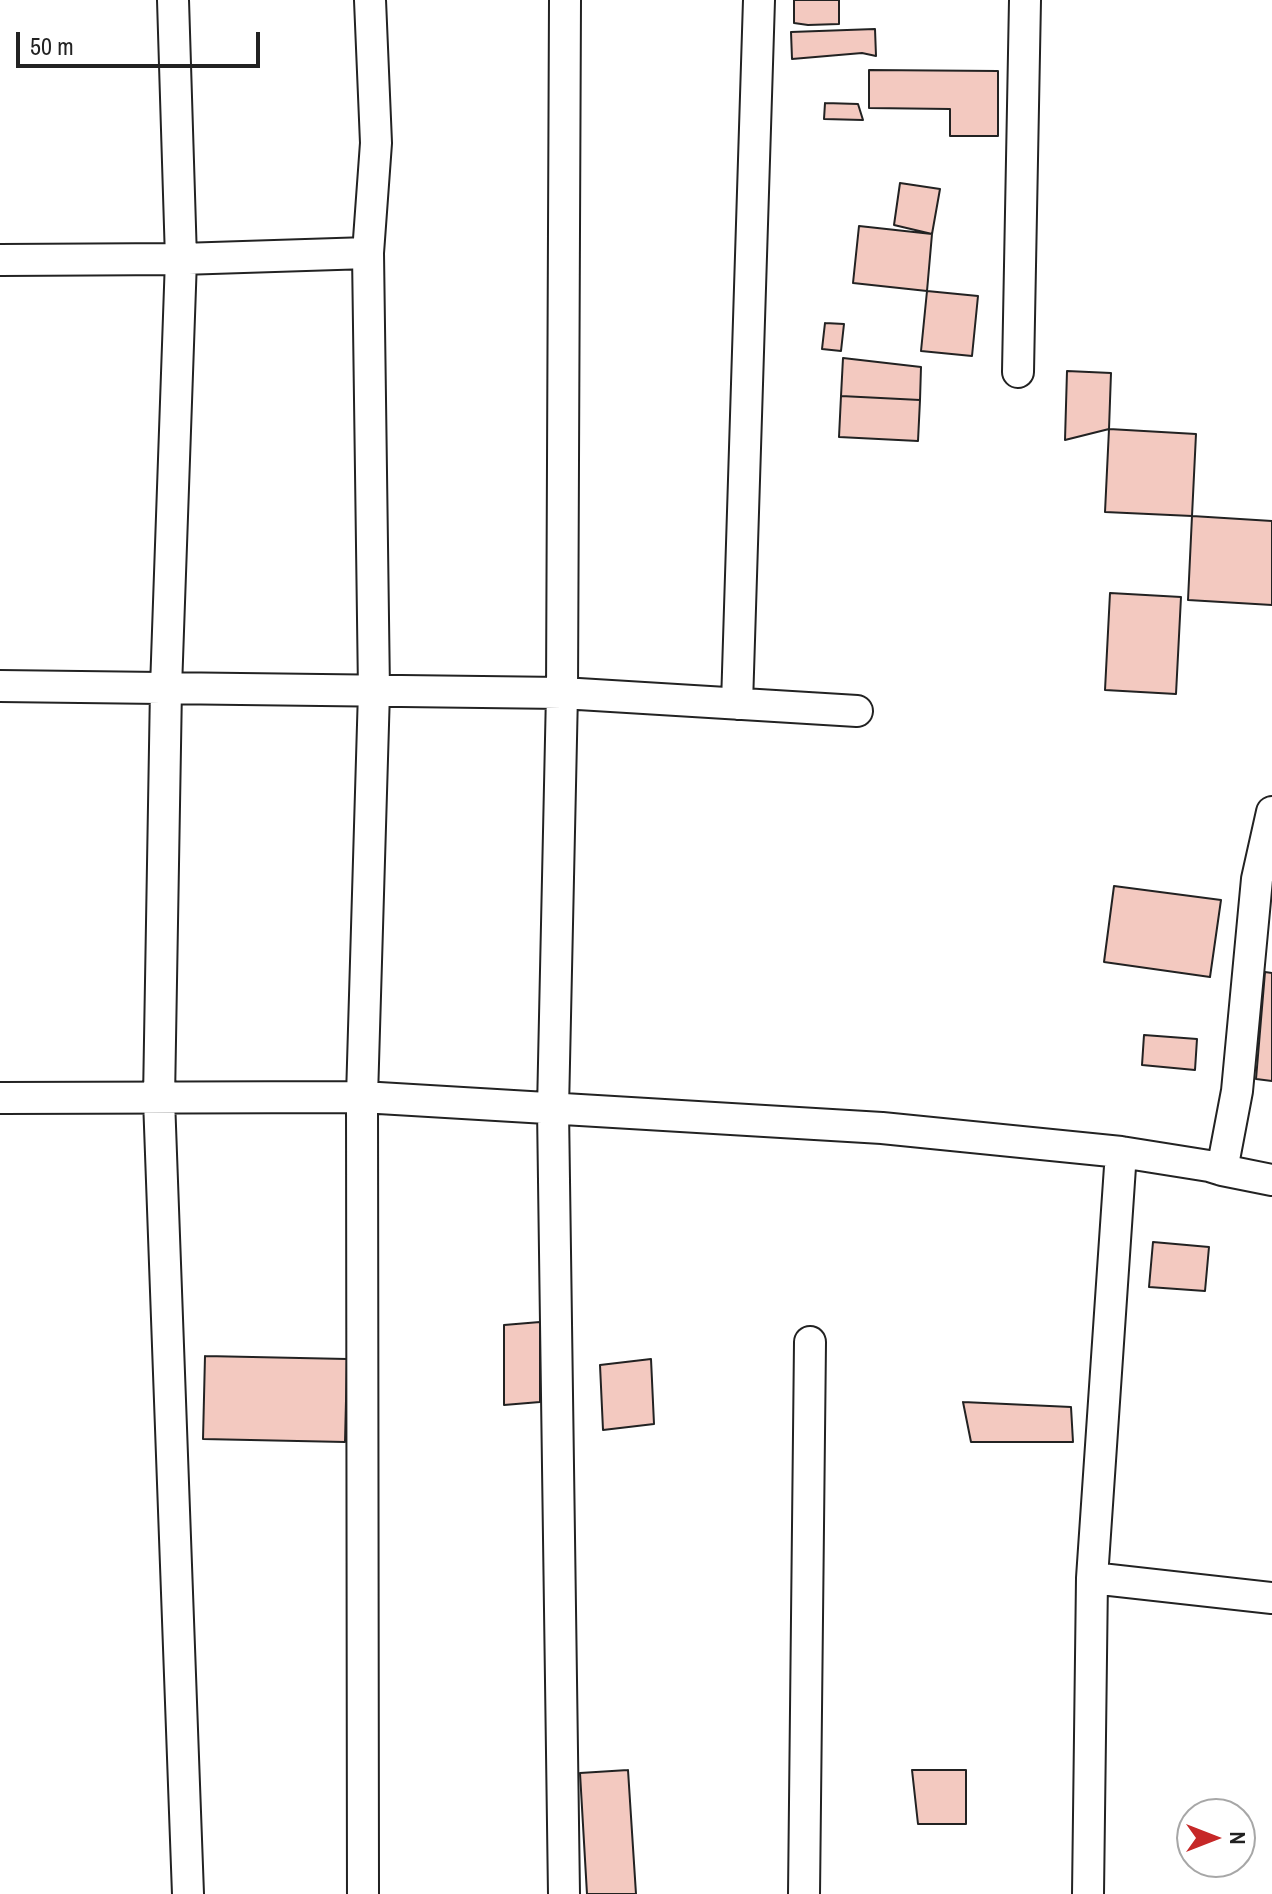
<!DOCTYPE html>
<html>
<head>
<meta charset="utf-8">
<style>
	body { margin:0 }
	#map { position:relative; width:1272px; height:1894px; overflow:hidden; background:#fff; font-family:"Archivo Narrow",sans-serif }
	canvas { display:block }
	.north { position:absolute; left:1176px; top:1798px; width:80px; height:80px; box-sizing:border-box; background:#fff; border:2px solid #a7a7a7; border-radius:50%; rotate:90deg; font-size:22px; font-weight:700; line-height:32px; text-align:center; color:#222 }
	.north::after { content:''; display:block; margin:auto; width:28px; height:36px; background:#c62828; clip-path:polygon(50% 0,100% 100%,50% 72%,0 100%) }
	.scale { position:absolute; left:16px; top:32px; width:244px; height:36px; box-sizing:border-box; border:4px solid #222; border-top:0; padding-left:10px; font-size:24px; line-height:28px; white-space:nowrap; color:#222; -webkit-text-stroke:6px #fff; paint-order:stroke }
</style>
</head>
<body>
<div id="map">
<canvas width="1272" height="1894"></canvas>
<div class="north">N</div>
<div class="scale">50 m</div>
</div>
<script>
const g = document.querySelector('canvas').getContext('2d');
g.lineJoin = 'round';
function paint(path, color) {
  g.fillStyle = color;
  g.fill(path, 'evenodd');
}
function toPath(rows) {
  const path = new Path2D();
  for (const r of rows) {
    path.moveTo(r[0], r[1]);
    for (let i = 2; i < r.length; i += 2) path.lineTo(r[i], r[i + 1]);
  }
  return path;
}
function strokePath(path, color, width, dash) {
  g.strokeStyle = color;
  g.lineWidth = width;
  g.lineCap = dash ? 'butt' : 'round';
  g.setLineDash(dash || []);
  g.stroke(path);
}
const building = toPath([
	[794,0,839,0,839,24,808,25,794,23,794,0],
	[875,29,876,56,862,53,792,59,791,32,875,29],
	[869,70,998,71,998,136,950,136,950,109,869,108,869,70],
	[825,103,858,104,863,120,824,119,825,103],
	[900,183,940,189,932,234,894,225,900,183],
	[859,226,932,234,927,291,853,283,859,226],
	[927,291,978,296,972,356,921,351,927,291],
	[825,323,844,324,841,351,822,349,825,323],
	[843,358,921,367,920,400,841,396,843,358],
	[1067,371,1111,373,1109,429,1065,440,1067,371],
	[841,396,920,400,918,441,839,437,841,396],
	[1109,429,1196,434,1192,516,1105,512,1109,429],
	[1192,516,1272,521,1272,605,1188,600,1192,516],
	[1110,593,1181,597,1176,694,1105,690,1110,593],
	[1114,886,1221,900,1210,977,1104,962,1114,886],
	[1265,972,1272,973,1272,1081,1256,1079,1265,972],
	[1144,1035,1197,1039,1195,1070,1142,1065,1144,1035],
	[1153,1242,1209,1247,1205,1291,1149,1287,1153,1242],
	[540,1322,540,1402,504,1405,504,1325,540,1322],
	[205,1356,347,1359,345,1442,203,1439,205,1356],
	[651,1359,654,1424,603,1430,600,1365,651,1359],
	[963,1402,1071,1407,1073,1442,971,1442,963,1402],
	[628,1770,636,1894,587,1894,580,1773,628,1770],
	[912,1770,966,1770,966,1824,918,1824,912,1770]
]);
paint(building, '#f3c9c0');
strokePath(building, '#222', 2);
const minor = toPath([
	[173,0,181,259,166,688,159,1099,188,1894],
	[0,260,181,259,368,253],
	[1018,372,1025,0],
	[0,686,562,693,857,711],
	[737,704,759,0],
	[0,1098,362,1097,882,1128,1121,1152,1209,1166,1222,1170,1272,1180],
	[1222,1170,1237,1091,1257,879,1272,812],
	[1092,1578,1272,1598],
	[363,1894,362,1097,374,691,368,253,376,143,370,0],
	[564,1894,553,1109,562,693,565,0],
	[804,1894,810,1342],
	[1088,1894,1092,1578,1121,1152]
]);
strokePath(minor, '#222', 34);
strokePath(minor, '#fff', 30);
</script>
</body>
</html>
